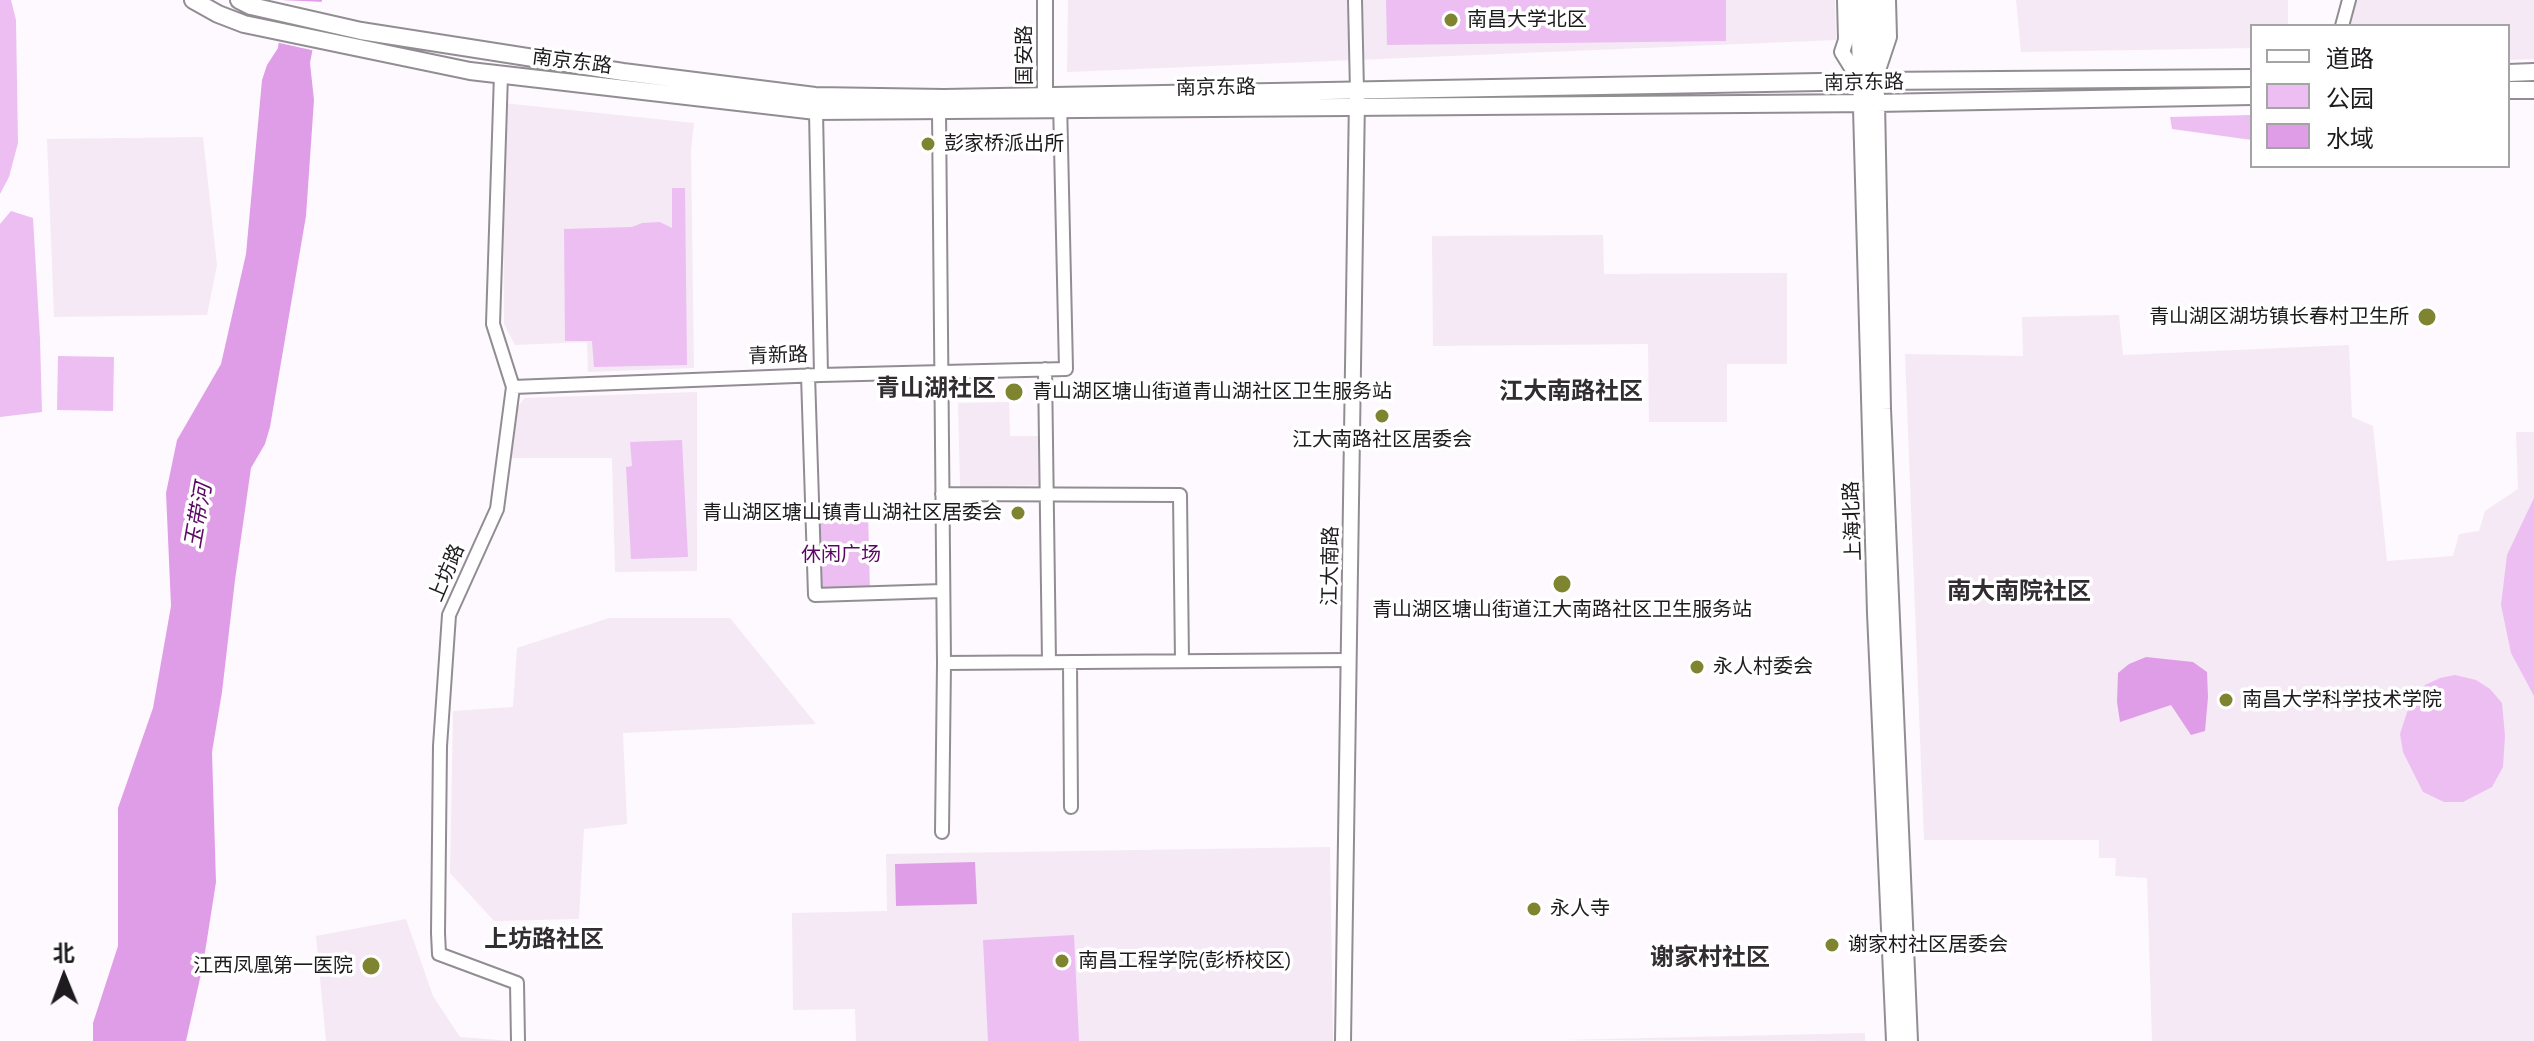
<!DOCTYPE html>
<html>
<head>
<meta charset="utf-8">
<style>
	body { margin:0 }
	#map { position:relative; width:2534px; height:1041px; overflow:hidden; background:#fef9fe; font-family:"IBM Plex Sans","Noto Sans SC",sans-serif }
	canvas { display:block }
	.legend { position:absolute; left:2250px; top:24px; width:260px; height:144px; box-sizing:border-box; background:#fff; border:2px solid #a5a4a5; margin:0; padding:10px 14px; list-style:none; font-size:24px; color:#1d1b1d }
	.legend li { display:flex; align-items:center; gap:16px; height:40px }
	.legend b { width:40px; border:2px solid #a5a4a5 }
	.north { position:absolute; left:24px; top:937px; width:80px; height:80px; -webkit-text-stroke:6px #fff; paint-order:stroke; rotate:359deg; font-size:22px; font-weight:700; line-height:32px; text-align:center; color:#1d1b1d }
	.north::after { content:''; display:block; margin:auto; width:28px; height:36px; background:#1d1b1d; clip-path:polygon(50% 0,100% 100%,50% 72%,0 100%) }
</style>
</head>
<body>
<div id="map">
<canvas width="2534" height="1041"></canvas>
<ul class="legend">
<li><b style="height:10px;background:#fff"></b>道路</li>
<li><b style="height:22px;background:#edbef2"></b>公园</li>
<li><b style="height:22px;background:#e09de7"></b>水域</li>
</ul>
<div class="north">北</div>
</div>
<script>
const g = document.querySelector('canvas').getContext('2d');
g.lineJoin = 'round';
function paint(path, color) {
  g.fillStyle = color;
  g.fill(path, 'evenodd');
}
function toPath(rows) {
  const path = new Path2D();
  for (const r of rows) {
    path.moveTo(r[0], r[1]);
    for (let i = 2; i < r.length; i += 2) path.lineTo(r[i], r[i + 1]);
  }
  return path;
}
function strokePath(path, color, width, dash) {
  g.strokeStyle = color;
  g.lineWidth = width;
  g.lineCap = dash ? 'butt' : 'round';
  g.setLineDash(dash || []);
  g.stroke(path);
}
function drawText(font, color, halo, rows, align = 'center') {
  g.font = font + ' "IBM Plex Sans","Noto Sans SC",sans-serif';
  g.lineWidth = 7;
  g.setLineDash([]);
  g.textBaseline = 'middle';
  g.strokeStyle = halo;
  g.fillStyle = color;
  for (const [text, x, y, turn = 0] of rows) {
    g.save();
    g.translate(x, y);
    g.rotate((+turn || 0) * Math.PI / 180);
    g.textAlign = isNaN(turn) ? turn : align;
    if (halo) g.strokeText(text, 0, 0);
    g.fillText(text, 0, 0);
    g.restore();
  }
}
paint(toPath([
	[1068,0,1835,0,1836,40,1067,72],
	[2016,0,2288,0,2288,26,2252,26,2252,48,2021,52],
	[2355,0,2534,0,2534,59,2508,60,2508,26,2349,26],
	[503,103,694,123,691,151,694,368,588,372,587,342,515,345,504,324],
	[203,137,217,265,207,315,54,317,47,139],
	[1603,235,1604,274,1787,273,1787,364,1727,364,1727,422,1649,422,1648,344,1433,346,1432,236],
	[2119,315,2123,355,2349,345,2352,417,2373,426,2387,561,2453,556,2459,534,2479,531,2485,511,2518,489,2516,432,2534,432,2534,1041,2152,1041,2147,878,2115,876,2116,858,2099,858,2099,840,1924,840,1905,354,2023,356,2022,317],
	[697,392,697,571,615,572,612,458,510,458,510,427,512,413,525,398],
	[1009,402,1010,436,1044,436,1045,485,960,487,958,403],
	[609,618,730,618,816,724,623,733,627,824,584,829,579,919,494,921,450,873,453,711,513,707,517,648],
	[1330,847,1333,1041,856,1041,855,1009,793,1010,792,913,887,911,886,854],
	[406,919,433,996,460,1037,512,1041,326,1041,316,936],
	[1865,1033,1865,1041,1563,1040]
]), '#f4e9f5');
paint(toPath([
	[0,0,11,0,16,20,18,143,9,177,0,194],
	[1386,0,1726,0,1726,41,1387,45],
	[2252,115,2252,140,2172,129,2170,117],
	[672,188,685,188,687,365,594,367,592,341,565,341,564,229,632,227,642,223,660,222,672,228],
	[11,211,33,218,40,339,42,412,0,417,0,224],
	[58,356,114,357,113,411,57,410],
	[682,440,688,557,631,559,626,467,632,466,630,442],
	[2534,498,2534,696,2511,653,2501,605,2507,555],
	[868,509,870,593,815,595,812,512],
	[2455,675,2476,680,2490,689,2502,703,2505,736,2503,767,2492,787,2463,802,2444,802,2423,792,2403,752,2400,734,2411,700,2425,685,2440,678],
	[1074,935,1079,1041,988,1041,983,940]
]), '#edbef2');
paint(toPath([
	[284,0,322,0,310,63,314,100,306,216,270,427,265,444,251,468,235,580,222,692,212,752,216,882,203,965,186,1041,93,1041,93,1023,118,946,118,808,153,708,171,606,166,493,177,440,221,364,246,254,262,80,267,65,278,48],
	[2146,657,2193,662,2207,672,2208,697,2205,731,2191,735,2171,705,2120,722,2117,702,2118,673,2129,664],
	[975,862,977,904,896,906,895,864]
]), '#e09de7');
paint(toPath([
	[280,0,325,2,316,51,275,42]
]), '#fef9fe');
const minor = toPath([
	[1355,0,1357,91],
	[2342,26,2349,0],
	[501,74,493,324,513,387,497,509,449,615,440,746,438,933,439,954,517,983,518,1041],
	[816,111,821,375],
	[939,111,944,663,1349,660],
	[1045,369,1049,662],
	[808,375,815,595,943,591],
	[513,387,821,375,1066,369,1060,101],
	[942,494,1180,495,1182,661],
	[1070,662,1071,807],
	[942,832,944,663]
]);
const tertiary = toPath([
	[1045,0,1045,105],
	[1845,0,1846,40,1842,52,1860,81],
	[1877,73,1889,37,1888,0],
	[1343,1041,1357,97]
]);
const secondary = toPath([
	[193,0,218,14,244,24,470,71,816,111,1876,103,2252,96],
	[239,0,251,6,361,31,623,72,815,96,944,98,1875,81,2252,78],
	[1859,0,1876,613,1895,1041],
	[1874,0,1882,409,1909,1041],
	[2508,73,2534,72],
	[2508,90,2534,90]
]);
strokePath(minor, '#928d93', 16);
strokePath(tertiary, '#928d93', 18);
strokePath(secondary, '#928d93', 20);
strokePath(minor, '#fff', 12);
strokePath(tertiary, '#fff', 14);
strokePath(secondary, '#fff', 16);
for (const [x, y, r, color] of [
	[1451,20,8,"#7e842f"],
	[928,144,8,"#7e842f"],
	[2427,317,10,"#7e842f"],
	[1014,392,10,"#7e842f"],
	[1382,416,8,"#7e842f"],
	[1018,513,8,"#7e842f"],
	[1562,584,10,"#7e842f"],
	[1697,667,8,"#7e842f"],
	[2226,700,8,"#7e842f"],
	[1534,909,8,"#7e842f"],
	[1832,945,8,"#7e842f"],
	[1062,961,8,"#7e842f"],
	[371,966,10,"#7e842f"]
]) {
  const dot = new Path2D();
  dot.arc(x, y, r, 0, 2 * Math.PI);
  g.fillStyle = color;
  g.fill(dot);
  strokePath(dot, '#fff', 3);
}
drawText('20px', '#1d1b1d', '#fff', [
	["南昌大学北区",1467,20],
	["彭家桥派出所",944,144],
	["青山湖区湖坊镇长春村卫生所",2409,317,"right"],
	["青山湖区塘山街道青山湖社区卫生服务站",1032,392],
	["江大南路社区居委会",1382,440,"center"],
	["青山湖区塘山镇青山湖社区居委会",1002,513,"right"],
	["青山湖区塘山街道江大南路社区卫生服务站",1562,610,"center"],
	["永人村委会",1713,667],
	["南昌大学科学技术学院",2242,700],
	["永人寺",1550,909],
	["谢家村社区居委会",1848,945],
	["南昌工程学院(彭桥校区)",1078,961],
	["江西凤凰第一医院",353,966,"right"]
], 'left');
drawText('20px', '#1d1b1d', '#fff', [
	["国安路",1025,55,-90],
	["南京东路",572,62,7],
	["南京东路",1864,83,-1],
	["南京东路",1216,88,-1],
	["青新路",778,356,-2],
	["上海北路",1853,521,-92],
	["江大南路",1331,566,-89],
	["上坊路",447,573,-67]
]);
drawText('20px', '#5b0665', '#fff', [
	["休闲广场",841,555]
]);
drawText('italic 22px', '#5d0a67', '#fff', [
	["玉带河",199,516,-80]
]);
drawText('bold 24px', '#312d31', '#fff', [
	["青山湖社区",936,389],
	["江大南路社区",1571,392],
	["南大南院社区",2019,592],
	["上坊路社区",544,940],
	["谢家村社区",1710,958]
]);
</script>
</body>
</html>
